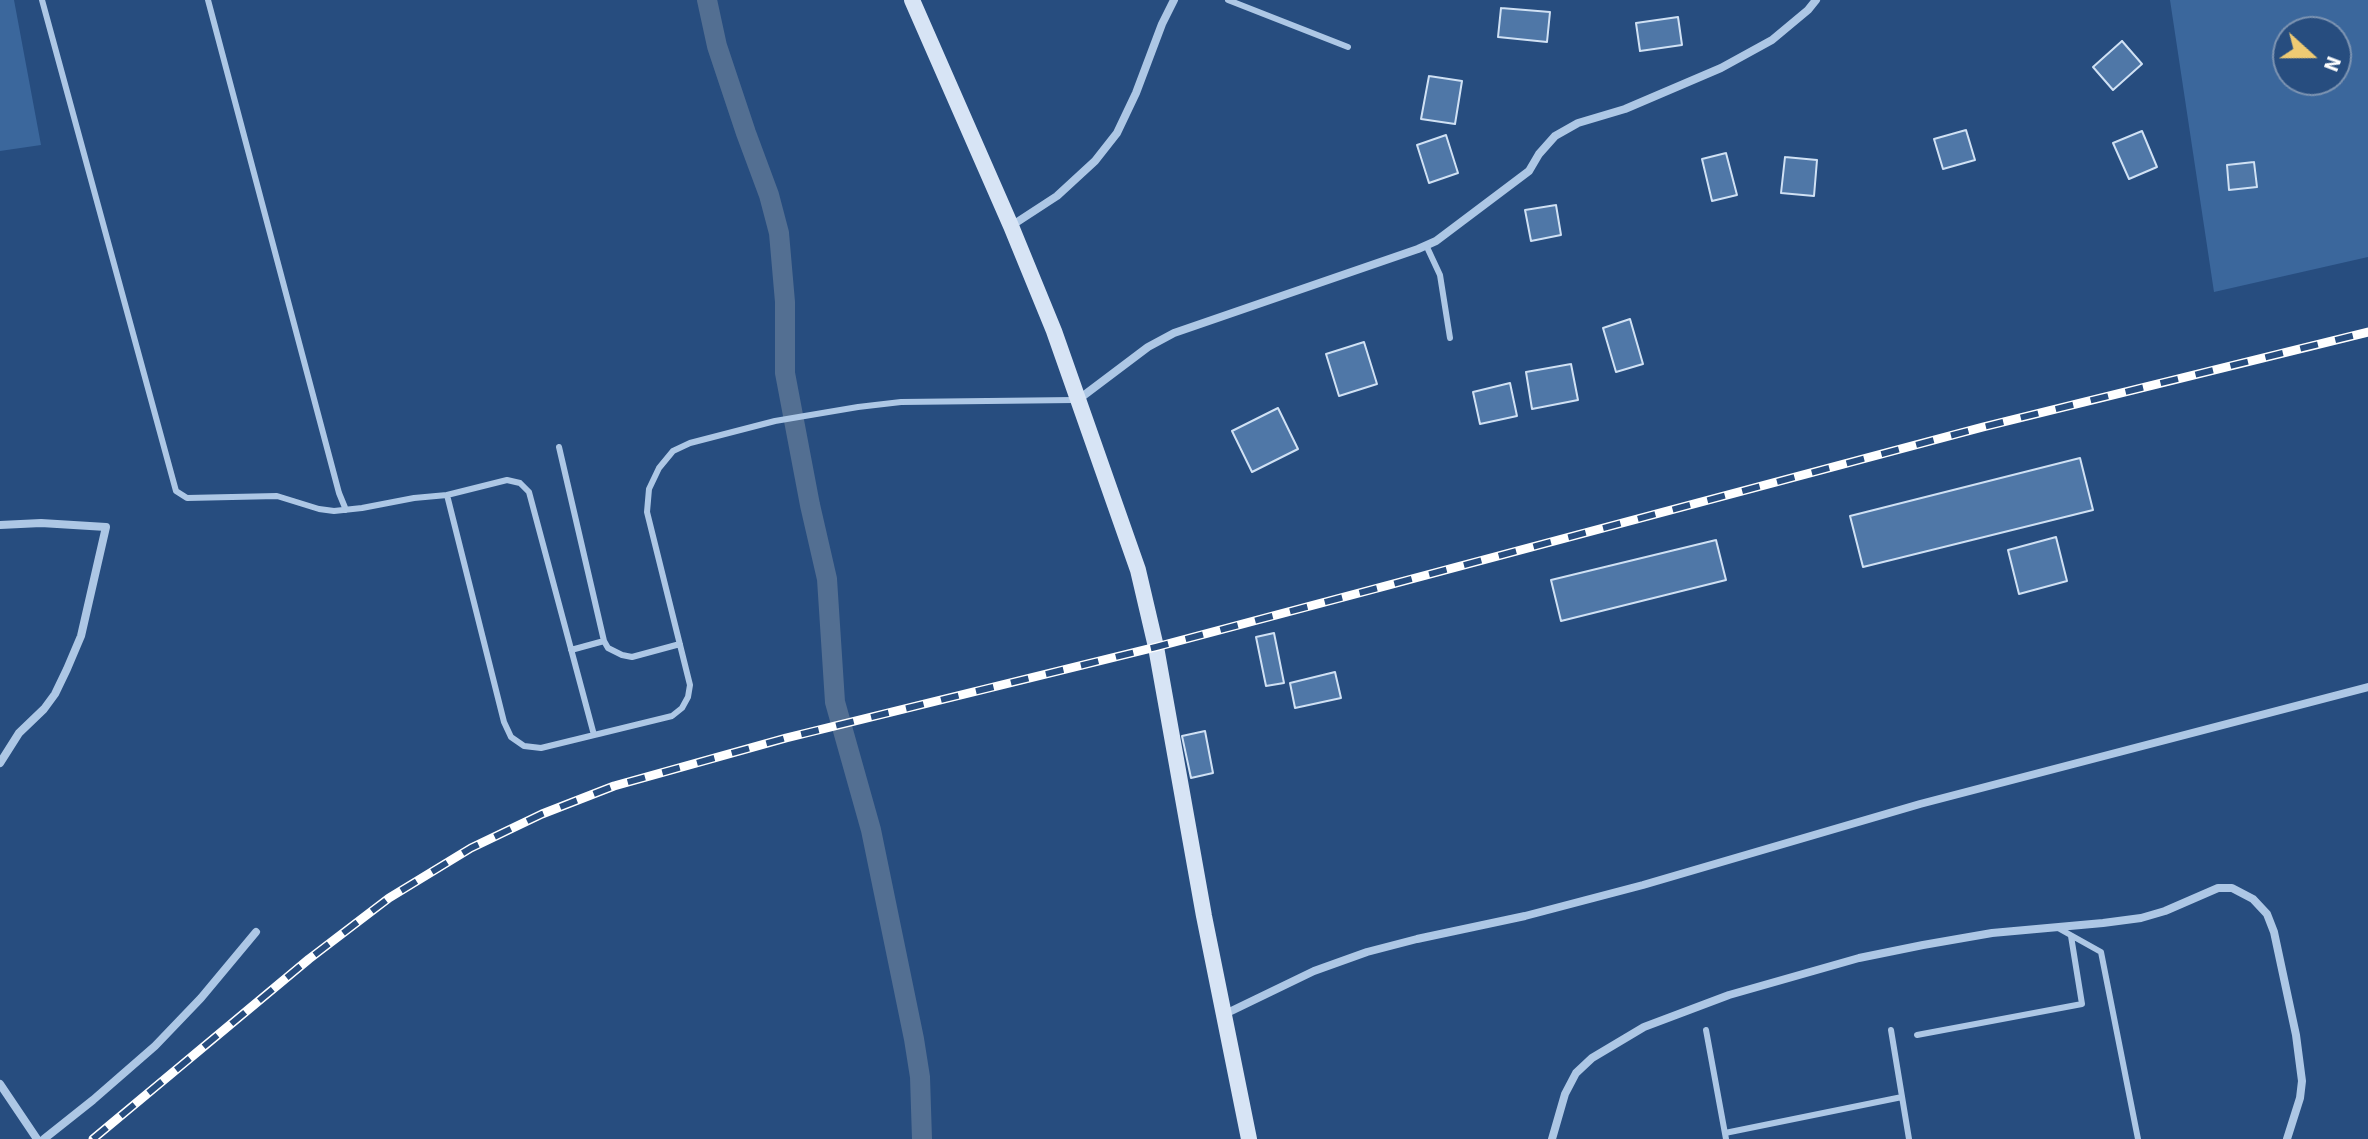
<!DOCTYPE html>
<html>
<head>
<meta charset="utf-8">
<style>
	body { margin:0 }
	#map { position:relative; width:2368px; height:1139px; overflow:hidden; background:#274d7f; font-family:"Source Sans 3",sans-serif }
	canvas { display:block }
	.north { position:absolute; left:2272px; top:16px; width:80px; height:80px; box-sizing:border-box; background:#274d7f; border:2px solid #7d94b2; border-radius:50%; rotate:111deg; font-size:22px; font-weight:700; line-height:32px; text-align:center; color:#fff }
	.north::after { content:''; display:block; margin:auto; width:28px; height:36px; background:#eeca73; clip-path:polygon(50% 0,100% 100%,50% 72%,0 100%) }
</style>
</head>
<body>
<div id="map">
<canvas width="2368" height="1139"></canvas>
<div class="north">N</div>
</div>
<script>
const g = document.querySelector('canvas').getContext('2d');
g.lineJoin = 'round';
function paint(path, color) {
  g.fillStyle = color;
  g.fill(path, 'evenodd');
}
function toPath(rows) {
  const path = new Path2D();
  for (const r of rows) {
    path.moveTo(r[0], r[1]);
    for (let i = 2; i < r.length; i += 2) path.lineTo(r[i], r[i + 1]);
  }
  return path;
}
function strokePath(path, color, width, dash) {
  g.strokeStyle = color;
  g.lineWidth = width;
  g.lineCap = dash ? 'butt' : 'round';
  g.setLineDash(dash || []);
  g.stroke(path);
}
paint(toPath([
	[0,0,14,0,41,145,0,151],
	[2170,0,2368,0,2368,257,2214,292],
	[2288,32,2336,32,2336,80,2288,80]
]), '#3b679c');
strokePath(toPath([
	[707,0,717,46,746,133,769,195,779,233,785,302,785,373,810,505,827,579,835,702,871,830,914,1039,920,1077,922,1139]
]), '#536f92', 20);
const building = toPath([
	[1501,8,1550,12,1547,42,1498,37,1501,8],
	[1678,17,1682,45,1640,51,1636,23,1678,17],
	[2122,41,2142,64,2113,90,2093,67,2122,41],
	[1429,76,1462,81,1455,124,1421,119,1429,76],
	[1966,130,1975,160,1943,169,1934,139,1966,130],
	[2142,131,2157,167,2129,179,2113,143,2142,131],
	[1446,135,1458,173,1429,183,1417,145,1446,135],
	[1726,153,1737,195,1712,201,1702,159,1726,153],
	[1785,157,1817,160,1814,196,1781,193,1785,157],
	[2254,162,2257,187,2229,190,2227,165,2254,162],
	[1556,205,1561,235,1531,241,1525,210,1556,205],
	[1630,319,1643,364,1616,372,1603,328,1630,319],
	[1364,342,1377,384,1339,396,1326,354,1364,342],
	[1571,364,1578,400,1532,409,1526,372,1571,364],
	[1510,383,1517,416,1480,424,1473,392,1510,383],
	[1278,408,1298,449,1252,472,1232,431,1278,408],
	[2080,458,2093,510,1863,567,1850,516,2080,458],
	[2056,537,2067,581,2019,594,2008,550,2056,537],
	[1716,540,1726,580,1561,621,1551,580,1716,540],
	[1274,633,1284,683,1266,686,1256,637,1274,633],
	[1335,672,1341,698,1295,708,1290,683,1335,672],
	[1205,731,1213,773,1191,778,1182,736,1205,731]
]);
paint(building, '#4f77a7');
strokePath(building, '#d0e1f4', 2);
strokePath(toPath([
	[42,0,176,491,187,498,277,496,319,509,334,511,362,508,414,498,447,495,504,722,511,737,524,746,541,748,672,716,682,708,688,697,690,685,647,512,649,489,659,468,673,451,690,443,775,421,858,407,901,402,1074,400],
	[208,0,339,493,346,510],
	[1228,0,1348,47],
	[1426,245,1440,275,1450,338],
	[559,447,604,641,608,648,622,655,632,657,680,644],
	[447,495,507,480,520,483,529,492,594,735],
	[571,650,604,641],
	[2058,928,2101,952,2138,1139],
	[1706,1030,1726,1139],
	[1891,1030,1909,1139],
	[1917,1035,2082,1004,2071,936],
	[1725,1133,1902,1097]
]), '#adc7e5', 6);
strokePath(toPath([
	[1011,226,1057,196,1095,161,1117,133,1136,93,1162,24,1174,0],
	[1079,399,1148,347,1174,333,1418,249,1436,241,1529,171,1539,154,1555,136,1578,123,1625,109,1721,68,1772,40,1808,10,1816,0],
	[0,525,41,523,106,527,81,636,67,669,55,694,44,709,19,733,0,763],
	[1225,1014,1314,971,1367,952,1417,939,1525,916,1643,885,1920,804,2368,687],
	[0,1084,37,1139],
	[44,1139,93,1100,155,1046,201,998,256,932],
	[1552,1139,1565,1094,1576,1073,1592,1058,1644,1027,1729,995,1859,958,1923,945,1992,933,2103,923,2141,918,2165,911,2218,888,2232,888,2253,899,2267,914,2274,932,2296,1035,2302,1081,2300,1098,2287,1139]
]), '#adc7e5', 8);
strokePath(toPath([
	[912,0,1011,226,1054,331,1138,570,1156,647,1204,916,1249,1139]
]), '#d7e4f5', 16);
const rail = toPath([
	[93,1139,309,959,389,898,471,848,542,814,614,786,786,738,1156,647,1983,427,2368,332]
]);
strokePath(rail, '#fff', 9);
strokePath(rail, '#274d7f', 6, [18]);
</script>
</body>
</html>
